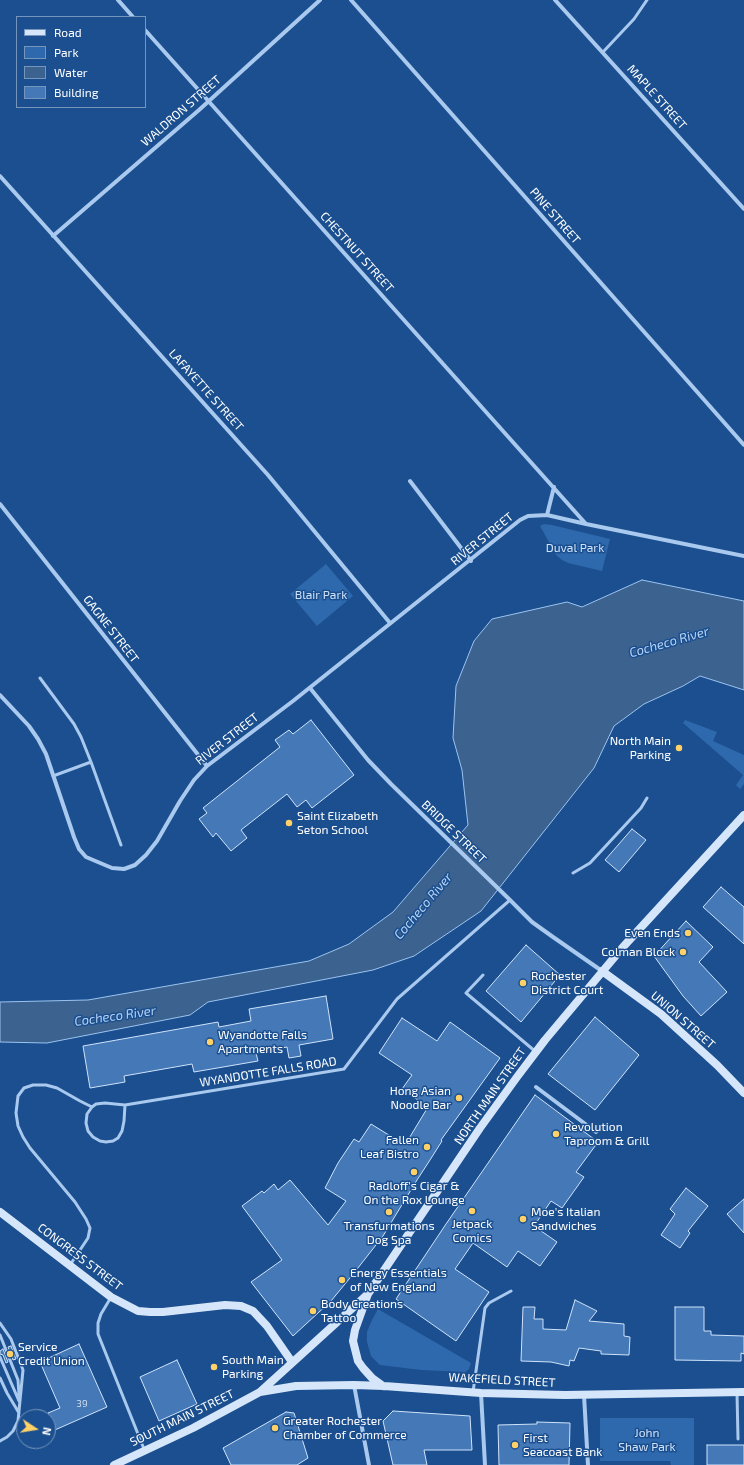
<!DOCTYPE html>
<html>
<head>
<meta charset="utf-8">
<style>
	body { margin:0 }
	#map { position:relative; width:744px; height:1465px; overflow:hidden; background:#1b4f8f; font-family:"Exo 2",sans-serif }
	canvas { display:block }
	.legend { position:absolute; left:16px; top:16px; width:130px; height:92px; box-sizing:border-box; background:#1b4f8f; border:1px solid #7695bc; margin:0; padding:5px 7px; list-style:none; font-size:12px; color:#fff }
	.legend li { display:flex; align-items:center; gap:8px; height:20px }
	.legend b { width:20px; border:1px solid #7695bc }
	.north { position:absolute; left:16px; top:1409px; width:40px; height:40px; box-sizing:border-box; background:#1b4f8f; border:1px solid #7695bc; border-radius:50%; rotate:102deg; font-size:11px; font-weight:700; line-height:16px; text-align:center; color:#fff }
	.north::after { content:''; display:block; margin:auto; width:14px; height:18px; background:#ffd166; clip-path:polygon(50% 0,100% 100%,50% 72%,0 100%) }
</style>
</head>
<body>
<div id="map">
<canvas width="744" height="1465"></canvas>
<ul class="legend">
<li><b style="height:5px;background:#d6e6fa"></b>Road</li>
<li><b style="height:11px;background:#2e69ad"></b>Park</li>
<li><b style="height:11px;background:#3c6290"></b>Water</li>
<li><b style="height:11px;background:#4478b7"></b>Building</li>
</ul>
<div class="north">N</div>
</div>
<script>
const g = document.querySelector('canvas').getContext('2d');
g.lineJoin = 'round';
function paint(path, color) {
  g.fillStyle = color;
  g.fill(path, 'evenodd');
}
function toPath(rows) {
  const path = new Path2D();
  for (const r of rows) {
    path.moveTo(r[0], r[1]);
    for (let i = 2; i < r.length; i += 2) path.lineTo(r[i], r[i + 1]);
  }
  return path;
}
function strokePath(path, color, width, dash) {
  g.strokeStyle = color;
  g.lineWidth = width;
  g.lineCap = dash ? 'butt' : 'round';
  g.setLineDash(dash || []);
  g.stroke(path);
}
function drawText(font, color, halo, rows, align = 'center') {
  g.font = font + ' "Exo 2",sans-serif';
  g.lineWidth = 3;
  g.setLineDash([]);
  g.textBaseline = 'middle';
  g.strokeStyle = halo;
  g.fillStyle = color;
  for (const [text, x, y, turn = 0] of rows) {
    g.save();
    g.translate(x, y);
    g.rotate((+turn || 0) * Math.PI / 180);
    g.textAlign = isNaN(turn) ? turn : align;
    if (halo) g.strokeText(text, 0, 0);
    g.fillText(text, 0, 0);
    g.restore();
  }
}
paint(toPath([
	[544,524,552,525,610,539,602,571,568,563,562,560,556,555,540,526],
	[326,564,353,596,317,626,290,594],
	[685,720,717,732,713,741,744,755,744,784,740,789,736,785,743,775,683,723],
	[378,1309,471,1363,469,1369,465,1372,421,1370,380,1365,371,1356,367,1342,367,1332,372,1320],
	[600,1418,694,1418,694,1465,671,1465,670,1461,600,1461]
]), '#2e69ad');
const water = toPath([
	[642,580,744,601,744,690,700,676,683,686,644,704,614,726,594,768,481,911,414,956,373,970,208,1002,190,1015,47,1043,0,1042,0,1002,88,1000,309,961,349,944,393,912,468,825,462,770,453,738,456,686,474,641,492,619,567,602,582,607,642,580]
]);
paint(water, '#3c6290');
strokePath(water, '#9cc4f0', 1);
const building = toPath([
	[311,720,354,775,312,808,306,800,297,807,287,794,241,830,247,838,231,851,216,833,213,837,199,819,207,813,203,808,280,747,275,740,289,730,293,734,311,720],
	[632,829,646,840,619,872,605,860,632,829],
	[721,887,744,907,744,944,703,907,721,887],
	[686,921,713,947,699,962,727,992,701,1016,683,996,654,956,686,921],
	[526,945,560,975,521,1022,486,991,526,945],
	[326,996,333,1039,299,1045,301,1056,289,1058,287,1047,256,1053,258,1061,194,1072,192,1064,124,1076,125,1082,90,1088,83,1046,218,1022,219,1027,251,1021,249,1009,326,996],
	[595,1017,639,1055,595,1110,548,1074,595,1017],
	[402,1018,437,1041,450,1022,500,1058,441,1140,442,1141,430,1160,417,1180,383,1236,354,1273,331,1301,293,1336,251,1282,282,1260,242,1206,262,1191,264,1193,274,1184,278,1190,290,1180,328,1225,346,1201,325,1188,338,1163,354,1139,359,1142,371,1124,405,1145,428,1107,402,1089,412,1075,379,1053,402,1018],
	[535,1095,598,1142,576,1172,584,1177,562,1208,551,1201,534,1226,557,1242,540,1266,518,1251,507,1267,473,1243,455,1269,489,1292,456,1341,396,1299,446,1224,535,1095],
	[686,1188,708,1206,688,1231,690,1233,680,1248,661,1235,675,1214,670,1209,686,1188],
	[744,1199,744,1233,727,1214,744,1199],
	[575,1300,597,1311,589,1321,624,1324,624,1336,630,1337,629,1355,601,1354,601,1351,579,1348,574,1361,570,1360,569,1366,551,1362,521,1361,523,1307,535,1307,534,1319,543,1319,543,1329,566,1330,575,1300],
	[675,1307,704,1307,704,1331,711,1331,711,1335,744,1336,744,1354,741,1353,741,1361,675,1360,675,1307],
	[79,1344,107,1407,48,1433,48,1413,60,1408,40,1362,79,1344],
	[11,1346,16,1359,13,1360,8,1347,11,1346],
	[3,1349,8,1362,6,1363,3,1355,0,1354,0,1351,3,1349],
	[177,1360,197,1404,159,1421,140,1377,177,1360],
	[393,1411,470,1416,472,1450,424,1450,427,1465,393,1465,383,1421,393,1411],
	[286,1412,294,1413,308,1458,297,1465,231,1465,223,1448,286,1412],
	[537,1422,570,1423,569,1465,499,1465,498,1425,537,1424,537,1422],
	[707,1445,744,1445,744,1465,707,1465,707,1445]
]);
paint(building, '#4478b7');
strokePath(building, '#cfe3fa', 1);
strokePath(toPath([
	[603,52,634,19,647,0],
	[40,678,74,724,81,737,91,762],
	[53,776,91,762,121,845],
	[573,873,590,863,641,808,647,798],
	[483,975,466,993,536,1052],
	[125,1105,124,1121,122,1131,118,1138,113,1141,106,1142,100,1141,93,1137,88,1131,86,1123,87,1114,92,1107,96,1104,105,1103,125,1105,344,1069,397,999,510,900],
	[70,1265,88,1238,90,1228,86,1219,75,1202,30,1148,23,1137,18,1126,16,1113,18,1096,24,1088,33,1085,46,1085,57,1088,80,1101,92,1107],
	[110,1299,101,1314,98,1323,98,1334,144,1449],
	[0,1323,11,1339,23,1370,18,1421,13,1431,7,1437,0,1441],
	[0,1335,18,1380,19,1395],
	[0,1357,19,1401],
	[0,1378,7,1393,19,1413],
	[473,1392,485,1308,489,1303,511,1291],
	[737,1393,738,1439]
]), '#a9c9ee', 3);
strokePath(toPath([
	[118,0,133,17],
	[351,0,744,445],
	[555,0,744,209],
	[145,30,586,524,744,556],
	[0,176,268,475,390,623],
	[53,236,199,110,320,0],
	[410,481,471,561],
	[0,504,207,766],
	[547,515,586,524],
	[310,688,368,760,391,784,510,900,532,922,553,937,602,971],
	[0,695,29,726,38,739,46,754,74,837,79,849,86,857,112,868,124,869,135,865,146,855,157,841,180,801,194,780,207,766,293,701,520,520,528,516,547,515,554,487],
	[536,1087,596,1132,601,1126],
	[354,1385,369,1465],
	[481,1393,485,1465],
	[584,1395,588,1465]
]), '#a9c9ee', 4);
strokePath(toPath([
	[602,971,661,1014,717,1065,744,1093],
	[0,1212,111,1297,138,1311,150,1312,163,1312,225,1305,241,1306,253,1311,267,1326,292,1362],
	[368,1294,355,1330,353,1341,358,1361,363,1368,372,1378,383,1386],
	[260,1392,296,1386,354,1385,384,1386,481,1393,565,1395,744,1392],
	[114,1465,193,1428,260,1392,368,1294,480,1128,517,1077,545,1040,623,947,744,815]
]), '#d6e6fa', 8);
for (const [x, y, r, color] of [
	[679,748,4,"#ffd166"],
	[289,823,4,"#ffd166"],
	[688,933,4,"#ffd166"],
	[683,952,4,"#ffd166"],
	[523,983,4,"#ffd166"],
	[210,1042,4,"#ffd166"],
	[459,1098,4,"#ffd166"],
	[556,1134,4,"#ffd166"],
	[427,1147,4,"#ffd166"],
	[414,1172,4,"#ffd166"],
	[472,1211,4,"#ffd166"],
	[389,1212,4,"#ffd166"],
	[523,1219,4,"#ffd166"],
	[342,1280,4,"#ffd166"],
	[313,1311,4,"#ffd166"],
	[10,1354,4,"#ffd166"],
	[214,1367,4,"#ffd166"],
	[275,1428,4,"#ffd166"],
	[515,1445,4,"#ffd166"]
]) {
  const dot = new Path2D();
  dot.arc(x, y, r, 0, 2 * Math.PI);
  g.fillStyle = color;
  g.fill(dot);
  strokePath(dot, '#1b4f8f', 1.5);
}
drawText('10px', '#d0dded', null, [
	["39",82,1404]
]);
drawText('12px', '#fff', '#1b4f8f', [
	["MAPLE STREET",657,97,48],
	["WALDRON STREET",181,111,-41],
	["PINE STREET",555,216,49],
	["CHESTNUT STREET",357,252,48],
	["LAFAYETTE STREET",206,390,48],
	["RIVER STREET",482,539,-39],
	["GAGNE STREET",111,629,52],
	["RIVER STREET",227,739,-38],
	["BRIDGE STREET",454,832,44],
	["UNION STREET",683,1020,41],
	["WYANDOTTE FALLS ROAD",268,1072,-9],
	["NORTH MAIN STREET",490,1096,-55],
	["CONGRESS STREET",80,1257,37],
	["WAKEFIELD STREET",502,1380,3],
	["SOUTH MAIN STREET",182,1418,-26]
]);
drawText('12px', '#cfe3fa', '#1b4f8f', [
	["Duval Park",575,548],
	["Blair Park",321,595],
	["John",647,1433],
	["Shaw Park",647,1447]
]);
drawText('12px', '#fff', '#1b4f8f', [
	["North Main",671,741,"right"],
	["Parking",671,755,"right"],
	["Saint Elizabeth",297,816],
	["Seton School",297,830],
	["Even Ends",680,933,"right"],
	["Colman Block",675,952,"right"],
	["Rochester",531,976],
	["District Court",531,990],
	["Wyandotte Falls",218,1035],
	["Apartments",218,1049],
	["Hong Asian",451,1091,"right"],
	["Noodle Bar",451,1105,"right"],
	["Revolution",564,1127],
	["Taproom & Grill",564,1141],
	["Fallen",419,1140,"right"],
	["Leaf Bistro",419,1154,"right"],
	["Radloff's Cigar &",414,1186,"center"],
	["On the Rox Lounge",414,1200,"center"],
	["Moe's Italian",531,1212],
	["Sandwiches",531,1226],
	["Jetpack",472,1224,"center"],
	["Comics",472,1238,"center"],
	["Transfurmations",389,1226,"center"],
	["Dog Spa",389,1240,"center"],
	["Energy Essentials",350,1273],
	["of New England",350,1287],
	["Body Creations",321,1304],
	["Tattoo",321,1318],
	["Service",18,1347],
	["Credit Union",18,1361],
	["South Main",222,1360],
	["Parking",222,1374],
	["Greater Rochester",283,1421],
	["Chamber of Commerce",283,1435],
	["First",523,1438],
	["Seacoast Bank",523,1452]
], 'left');
drawText('italic 13px', '#b5d3f5', '#1b4f8f', [
	["Cocheco River",669,642,-16],
	["Cocheco River",423,906,-50],
	["Cocheco River",115,1016,-8]
]);
</script>
</body>
</html>
